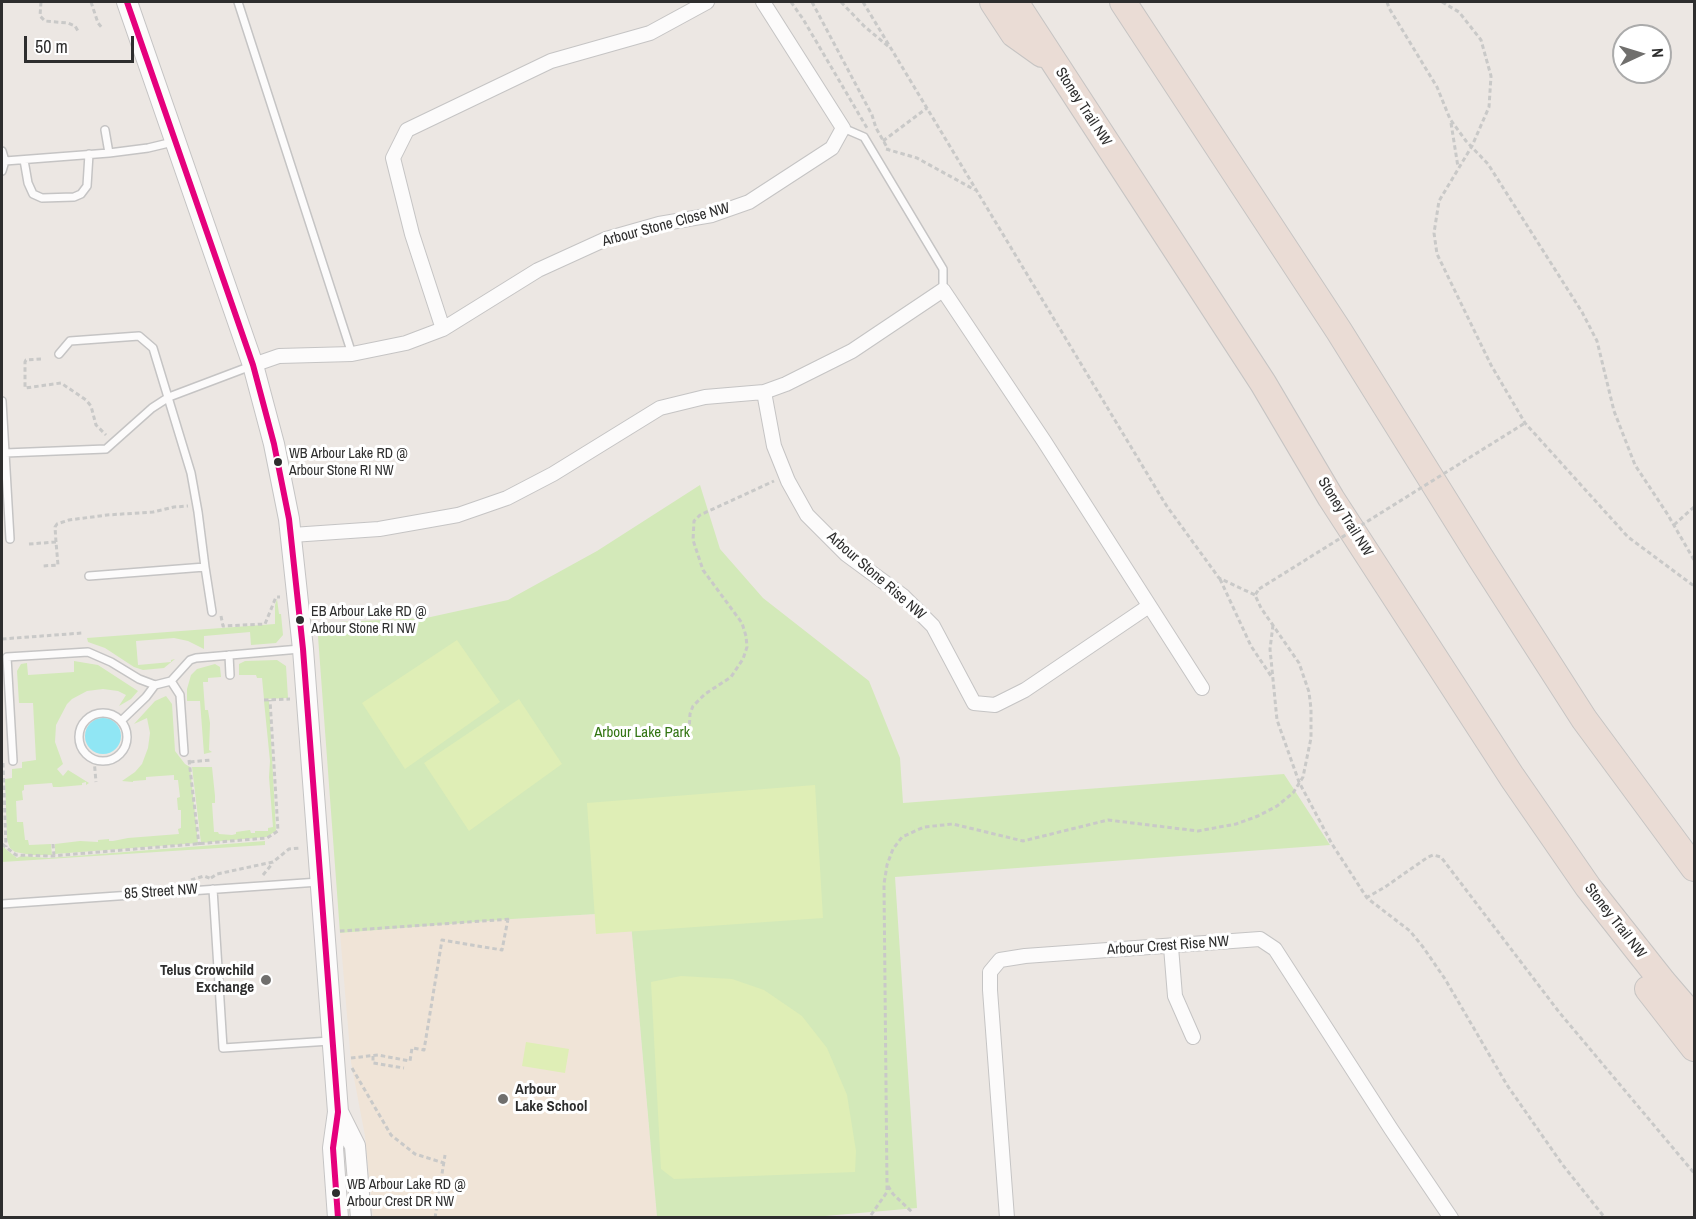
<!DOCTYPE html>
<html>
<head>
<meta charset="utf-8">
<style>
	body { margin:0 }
	#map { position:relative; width:1696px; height:1219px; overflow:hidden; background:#ece7e3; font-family:"Archivo Narrow",sans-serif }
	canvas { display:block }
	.frame { position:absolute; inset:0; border:3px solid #2e2e2e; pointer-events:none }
	.north { position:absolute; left:1612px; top:24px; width:60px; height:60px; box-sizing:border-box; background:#fff; border:2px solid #ababab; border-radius:50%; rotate:86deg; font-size:16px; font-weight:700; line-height:24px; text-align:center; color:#2e2e2e }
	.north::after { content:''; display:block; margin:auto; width:21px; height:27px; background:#706f6d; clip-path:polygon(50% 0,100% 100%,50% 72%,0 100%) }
	.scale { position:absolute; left:24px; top:36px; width:110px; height:27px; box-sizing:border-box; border:3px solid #2e2e2e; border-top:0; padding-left:8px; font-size:18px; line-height:21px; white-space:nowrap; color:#2e2e2e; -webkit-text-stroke:4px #fff; paint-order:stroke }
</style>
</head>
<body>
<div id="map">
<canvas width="1696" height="1219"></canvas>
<div class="frame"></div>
<div class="north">N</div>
<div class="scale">50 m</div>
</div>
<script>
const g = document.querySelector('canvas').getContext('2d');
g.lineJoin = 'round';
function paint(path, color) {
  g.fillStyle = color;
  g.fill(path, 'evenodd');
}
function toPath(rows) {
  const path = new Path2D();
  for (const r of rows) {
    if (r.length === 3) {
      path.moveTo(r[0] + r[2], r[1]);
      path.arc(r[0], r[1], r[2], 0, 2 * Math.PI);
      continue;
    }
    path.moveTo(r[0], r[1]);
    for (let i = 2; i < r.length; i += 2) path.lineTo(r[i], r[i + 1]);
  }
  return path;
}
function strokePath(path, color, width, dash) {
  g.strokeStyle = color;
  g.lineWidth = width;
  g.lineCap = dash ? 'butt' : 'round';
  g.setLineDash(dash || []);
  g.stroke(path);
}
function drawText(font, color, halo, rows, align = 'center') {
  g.font = font + ' "Archivo Narrow",sans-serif';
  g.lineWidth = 6;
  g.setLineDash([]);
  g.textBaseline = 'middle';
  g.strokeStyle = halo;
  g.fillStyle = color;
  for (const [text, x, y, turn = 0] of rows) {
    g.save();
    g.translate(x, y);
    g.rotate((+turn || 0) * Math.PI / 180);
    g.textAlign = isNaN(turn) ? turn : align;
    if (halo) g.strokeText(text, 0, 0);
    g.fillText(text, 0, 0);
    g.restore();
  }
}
paint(toPath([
	[630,912,657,1217,373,1217,365,1136,351,1062,340,933,512,919]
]), '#f0e4d7');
paint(toPath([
	[700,485,720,549,763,598,869,681,900,758,903,803,1284,774,1330,845,895,877,917,1208,802,1218,657,1217,630,912,512,919,340,933,317,623,426,618,508,600,597,551],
	[277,599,279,614,281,614,283,635,276,643,251,645,250,632,204,636,204,649,188,641,174,638,136,641,138,665,171,662,171,660,175,659,164,668,143,670,134,667,105,648,88,642,87,638,275,624,275,605],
	[277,660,286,666,288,698,264,699,262,678,257,678,256,675,239,675,239,664,245,661],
	[74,661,98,665,138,691,131,699,119,706,126,695,118,691,103,689,87,691,72,699,67,704,56,725,55,742,63,764,57,769,63,776,68,770,89,783,86,785,86,782,82,783,82,785,60,787,53,787,52,783,24,785,24,790,22,791,23,800,16,801,17,822,23,822,25,840,28,840,29,845,51,844,52,855,32,855,15,852,10,848,7,840,5,779,12,778,12,769,22,768,22,762,36,760,33,703,19,703,17,671,21,664,27,663,28,675,74,672],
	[215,664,220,667,221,677,208,678,208,682,203,682,205,710,208,710,210,723,209,750,212,752,204,754,200,701,187,701,187,689,191,675,197,669],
	[166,696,172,704,175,751,185,764,190,767,198,843,55,854,55,844,80,841,98,842,98,840,109,839,109,841,113,841,128,838,179,834,178,829,181,828,181,810,178,810,177,798,180,797,178,780,174,780,174,775,146,777,146,780,133,781,133,782,122,781,135,772,142,764,148,748,150,733,147,718,134,724,155,701],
	[264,701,269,701,276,831,266,837,201,843,192,767,212,767,215,796,215,803,212,803,214,832,218,832,219,834,232,835,236,834,236,832,250,830,251,833,255,833,255,831,268,831,268,828,273,827,269,777,270,761],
	[265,841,265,845,2,862,2,846,17,858,21,856,48,858,74,856]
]), '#d3e9b9');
paint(toPath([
	[457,640,500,702,405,769,362,703],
	[519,699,562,764,469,831,424,763],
	[815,785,823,918,596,934,587,803],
	[681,976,732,979,764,990,802,1016,827,1048,847,1095,856,1151,855,1172,674,1179,661,1169,651,982],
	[526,1042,569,1049,565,1073,522,1066]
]), '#dfeeb6');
paint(toPath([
	[103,736,18]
]), '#90e6f4');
const lane = toPath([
	[238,2,352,354],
	[843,128,864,137,943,269,943,290],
	[105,130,109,153],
	[2,151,5,161,2,171],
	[24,160,28,183,33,194,42,198,74,197,81,194,87,186,89,154],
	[5,161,109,153,148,148,173,142],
	[59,354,70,341,139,336,153,348,191,473,198,512,205,567,89,576],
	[2,401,10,539],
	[5,453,106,449,152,408,169,397,251,366],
	[205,567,212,612],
	[229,655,230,675],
	[171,681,180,695,184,752],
	[103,737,24],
	[121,721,146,697,155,685,171,681,190,660,196,658,300,649],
	[13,761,7,657,88,652,111,662,139,679,155,685],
	[213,889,223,1048,330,1041],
	[2,904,319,882]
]);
const street = toPath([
	[443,329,412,234,393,158,407,130,551,61,650,33,707,2],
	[253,365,279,356,352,354,406,343,443,329,538,270,606,239,659,224,712,215,749,202,832,148,843,128,763,2],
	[764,392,774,446,788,481,807,515,846,554,903,596,933,626,974,703,995,705,1025,690,1149,606],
	[292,535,379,529,458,515,507,498,553,474,660,408,705,397,764,392,786,384,852,351,943,290,1044,441,1202,688],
	[1171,947,1175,996,1193,1037],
	[1007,1218,990,990,990,972,1000,960,1025,956,1260,939,1275,949,1391,1129,1451,1218]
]);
const secondary = toPath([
	[127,2,253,365,274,444,289,519,303,649,338,1112,333,1148,338,1218],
	[338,1112,355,1146,361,1218]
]);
const highway = toPath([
	[993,2,1014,34,1042,54],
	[1015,2,1263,383,1331,498,1512,777,1588,887,1663,982,1694,1018],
	[1123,2,1339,331,1480,557,1584,719,1694,868],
	[1648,989,1694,1048]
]);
strokePath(lane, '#c5c4c4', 10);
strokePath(street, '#c5c4c4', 16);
strokePath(secondary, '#c5c4c4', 22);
strokePath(highway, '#c6c4c3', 28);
strokePath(toPath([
	[41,2,40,16,45,21,68,23,75,26,78,31],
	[91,2,98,23,103,29],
	[791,2,803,19,867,128],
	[812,2,872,115,876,128,888,149],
	[841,2,864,26,889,47],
	[863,2,1166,505,1219,578,1255,595],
	[1387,2,1389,8,1437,87,1450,119,1466,141,1488,164,1582,312,1597,341,1614,411,1635,465,1668,515,1694,560],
	[1442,2,1459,12,1481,40,1491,76,1489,107,1472,146,1439,201,1434,233,1437,254,1491,365,1525,423,1628,537,1694,586],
	[1451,123,1458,167],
	[883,141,927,108],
	[886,149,917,158,975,190],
	[41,359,26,360,25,362,25,388,61,383,86,400,91,406,96,425,106,435],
	[1674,525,1694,507],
	[56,542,55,527,57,524,69,520,107,515,153,512,174,507,188,506],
	[29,544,56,542,58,565,42,566],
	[1220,579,1251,646,1271,676],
	[221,616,223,626,265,624,276,597,280,597],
	[1273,625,1270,649,1277,720,1299,782,1332,844,1367,898,1410,931,1423,947,1445,979,1507,1085,1562,1164,1605,1218],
	[2,639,82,633],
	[264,700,290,699],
	[689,732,690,714,693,706,705,694,731,677,743,659,747,647,746,636,742,623,703,570,693,540,694,521,700,515,774,481],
	[94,759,96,782],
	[189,760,199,845],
	[190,762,211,760],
	[3,763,6,847],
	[2,844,16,855,52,856,267,838,278,831,270,700],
	[53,844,54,856],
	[263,875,272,864],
	[211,878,217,874,273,862,289,849,301,848],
	[191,880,204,876,212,879],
	[1366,898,1385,887,1428,857,1433,855,1441,857,1559,1012,1694,1173],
	[340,931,512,919],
	[373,1056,373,1063,404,1068],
	[351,1058,378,1055,410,1061,412,1048,424,1050,442,940,502,950,508,919],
	[352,1068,391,1135,415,1154,444,1163],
	[888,1186,893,1194,913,1213],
	[871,1215,887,1192,887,1186,884,884,887,865,893,849,902,837,924,827,953,824,1023,841,1108,820,1198,831,1236,824,1258,816,1277,806,1293,793,1303,777,1311,738,1311,709,1309,692,1299,663,1261,608,1255,595,1259,589],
	[435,1218,445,1155]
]), '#c9c9c8', 3, [4.5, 3]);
strokePath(lane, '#fcfbfb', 7);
strokePath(street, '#fcfbfb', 14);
strokePath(secondary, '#fcfbfb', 20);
strokePath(highway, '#eadcd5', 26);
strokePath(toPath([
	[1259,589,1525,423]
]), '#c9c9c8', 3, [4.5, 3]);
strokePath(toPath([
	[127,2,253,365,274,444,289,519,303,649,338,1112,333,1148,338,1218]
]), '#e5007d', 6);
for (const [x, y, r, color] of [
	[278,462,5,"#2e2e2e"],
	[300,620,5,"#2e2e2e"],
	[266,980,6,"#706f6d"],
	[503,1099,6,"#706f6d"],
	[336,1193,5,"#2e2e2e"]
]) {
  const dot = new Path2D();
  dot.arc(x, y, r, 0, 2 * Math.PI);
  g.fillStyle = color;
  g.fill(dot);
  strokePath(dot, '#fff', 2);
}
drawText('14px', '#2e2e2e', '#fff', [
	["WB Arbour Lake RD @",289,454],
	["Arbour Stone RI NW",289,471],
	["EB Arbour Lake RD @",311,612],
	["Arbour Stone RI NW",311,629],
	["WB Arbour Lake RD @",347,1185],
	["Arbour Crest DR NW",347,1202]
], 'left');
drawText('15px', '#2e2e2e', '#fff', [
	["Stoney Trail NW",1083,107,57],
	["Arbour Stone Close NW",666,225,-15],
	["Stoney Trail NW",1345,517,58],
	["Arbour Stone Rise NW",876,576,41],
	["85 Street NW",161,892,-4],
	["Stoney Trail NW",1615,921,52],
	["Arbour Crest Rise NW",1168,946,-4]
]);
drawText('15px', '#337513', '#fff', [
	["Arbour Lake Park",642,733]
]);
drawText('bold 15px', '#2e2e2e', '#fff', [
	["Telus Crowchild",254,971],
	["Exchange",254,988],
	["Arbour",515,1090,"left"],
	["Lake School",515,1107,"left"]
], 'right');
</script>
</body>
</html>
